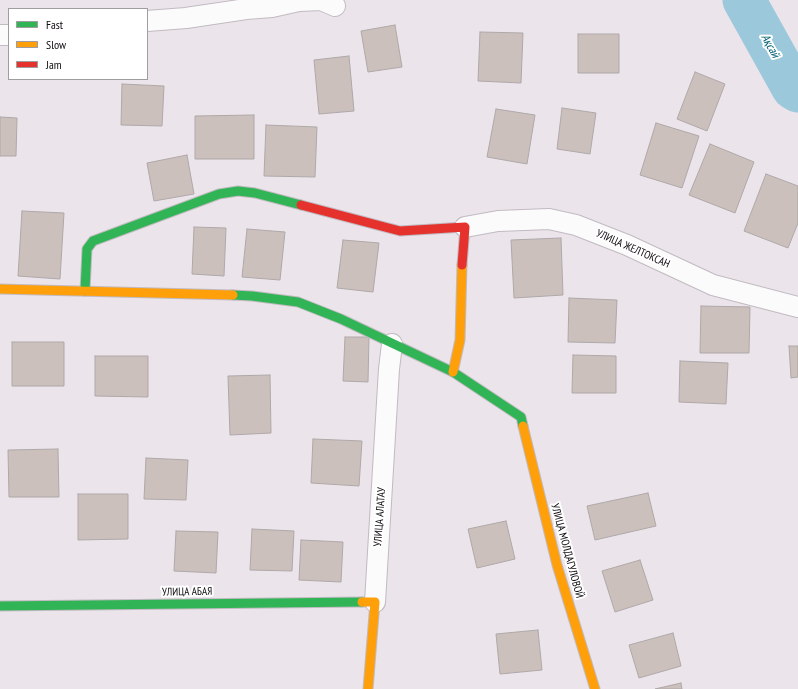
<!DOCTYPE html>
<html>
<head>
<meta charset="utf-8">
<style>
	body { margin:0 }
	#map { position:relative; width:798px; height:689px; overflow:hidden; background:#ebe4eb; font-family:"PT Sans Narrow",sans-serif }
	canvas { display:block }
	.legend { position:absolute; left:8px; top:8px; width:140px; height:72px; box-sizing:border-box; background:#fff; border:1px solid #9f9d9f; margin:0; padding:5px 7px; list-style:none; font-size:12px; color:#0e0a0e }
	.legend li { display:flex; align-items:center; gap:8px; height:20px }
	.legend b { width:20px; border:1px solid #9f9d9f }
</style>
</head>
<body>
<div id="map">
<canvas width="798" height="689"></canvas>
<ul class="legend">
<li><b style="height:5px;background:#30b455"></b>Fast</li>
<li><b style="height:5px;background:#ff9f0a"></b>Slow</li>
<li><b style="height:5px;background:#e5322d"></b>Jam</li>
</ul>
</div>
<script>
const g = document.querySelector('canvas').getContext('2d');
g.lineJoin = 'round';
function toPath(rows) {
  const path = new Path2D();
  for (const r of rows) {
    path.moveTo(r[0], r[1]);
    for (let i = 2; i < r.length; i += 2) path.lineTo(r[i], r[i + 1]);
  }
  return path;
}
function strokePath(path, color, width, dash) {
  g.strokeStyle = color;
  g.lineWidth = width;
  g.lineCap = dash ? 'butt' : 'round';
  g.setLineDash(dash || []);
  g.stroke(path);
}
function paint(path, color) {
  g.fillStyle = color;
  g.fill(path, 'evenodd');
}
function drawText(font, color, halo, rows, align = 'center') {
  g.font = font + ' "PT Sans Narrow",sans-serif';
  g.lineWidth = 4;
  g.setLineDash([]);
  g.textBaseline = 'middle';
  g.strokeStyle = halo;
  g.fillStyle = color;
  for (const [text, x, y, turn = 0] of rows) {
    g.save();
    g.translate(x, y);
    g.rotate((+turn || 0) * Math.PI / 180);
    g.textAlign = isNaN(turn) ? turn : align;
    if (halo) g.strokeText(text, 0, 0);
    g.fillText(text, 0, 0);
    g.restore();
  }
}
strokePath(toPath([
	[744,0,793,88,798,91]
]), '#9cc8db', 43);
const building = toPath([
	[395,25,402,67,368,72,361,31,395,25],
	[480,32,523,33,521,83,478,81,480,32],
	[578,34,619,34,619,73,578,73,578,34],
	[349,56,354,111,319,114,314,60,349,56],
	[695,72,725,84,707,131,677,119,695,72],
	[122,84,164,86,162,126,121,125,122,84],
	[562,108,596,113,590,154,557,149,562,108],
	[496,109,535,115,527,164,487,157,496,109],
	[254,115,254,159,195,159,195,116,254,115],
	[0,117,17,118,16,156,0,156,0,117],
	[656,123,699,136,682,188,640,175,656,123],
	[266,125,317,127,315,177,264,176,266,125],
	[710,144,754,162,735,213,689,195,710,144],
	[187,155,194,194,154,201,147,163,187,155],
	[766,174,798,186,798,223,788,248,744,231,766,174],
	[22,211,64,213,60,279,18,276,22,211],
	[194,227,226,228,224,276,192,274,194,227],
	[247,229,285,232,280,280,242,277,247,229],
	[561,238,563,295,514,298,511,240,561,238],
	[343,240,379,243,373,292,337,288,343,240],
	[569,298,617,300,615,343,568,342,569,298],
	[701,306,750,307,749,353,700,353,701,306],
	[345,337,369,337,368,382,343,381,345,337],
	[12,342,64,342,64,386,12,386,12,342],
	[789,346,798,346,798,377,791,378,789,346],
	[573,355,616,356,616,393,572,393,573,355],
	[95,356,148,356,148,397,95,396,95,356],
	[680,361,728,363,726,404,679,402,680,361],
	[270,375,271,433,230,435,228,376,270,375],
	[313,439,362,441,359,486,311,483,313,439],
	[58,449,59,497,9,497,8,450,58,449],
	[146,458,188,460,186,500,144,499,146,458],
	[648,493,656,526,595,540,587,506,648,493],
	[78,494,128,494,128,539,78,540,78,494],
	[506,521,515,559,477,568,468,529,506,521],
	[252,529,294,531,292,571,250,570,252,529],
	[176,531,218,532,216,573,174,571,176,531],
	[301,540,343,542,341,582,299,580,301,540],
	[640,560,653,600,615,612,602,571,640,560],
	[538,630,542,670,500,674,496,634,538,630],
	[673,633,681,666,639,678,629,645,673,633],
	[681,683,682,689,655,689,681,683]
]);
paint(building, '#ccc0bc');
strokePath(building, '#aea8a9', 1);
const street = toPath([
	[147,21,186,18,246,9,272,7,299,1,321,0,335,6],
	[0,35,9,35],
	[465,227,498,221,549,219,576,225,627,245,713,285,798,307],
	[375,602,389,369,392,344]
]);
const fast = toPath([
	[85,291,87,249,93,241,219,194,238,191,255,193,301,205],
	[233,295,252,296,298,302,341,319,453,372,521,417,523,426],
	[0,606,362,602]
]);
const slow = toPath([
	[0,289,233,295],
	[453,372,460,340,462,265],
	[523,426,557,565,595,689],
	[362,602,375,602,368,689]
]);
const jam = toPath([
	[301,205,400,231,465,227,462,265]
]);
strokePath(street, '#c1bbc1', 22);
strokePath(fast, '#c1bbc1', 11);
strokePath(slow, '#c1bbc1', 11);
strokePath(jam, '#c1bbc1', 11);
strokePath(street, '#fcfbfc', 20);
strokePath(fast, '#30b455', 9);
strokePath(slow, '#ff9f0a', 9);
strokePath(jam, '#e5322d', 9);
drawText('11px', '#0e0a0e', '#fff', [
	["УЛИЦА ЖЕЛТОКСАН",633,249,24],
	["УЛИЦА АЛАТАУ",380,517,-86],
	["УЛИЦА МОЛДАГУЛОВОЙ",567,551,75],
	["УЛИЦА АБАЯ",187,592,-1]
]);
drawText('italic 12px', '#016078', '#fff', [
	["Ақсай",770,46,61]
]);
</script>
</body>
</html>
